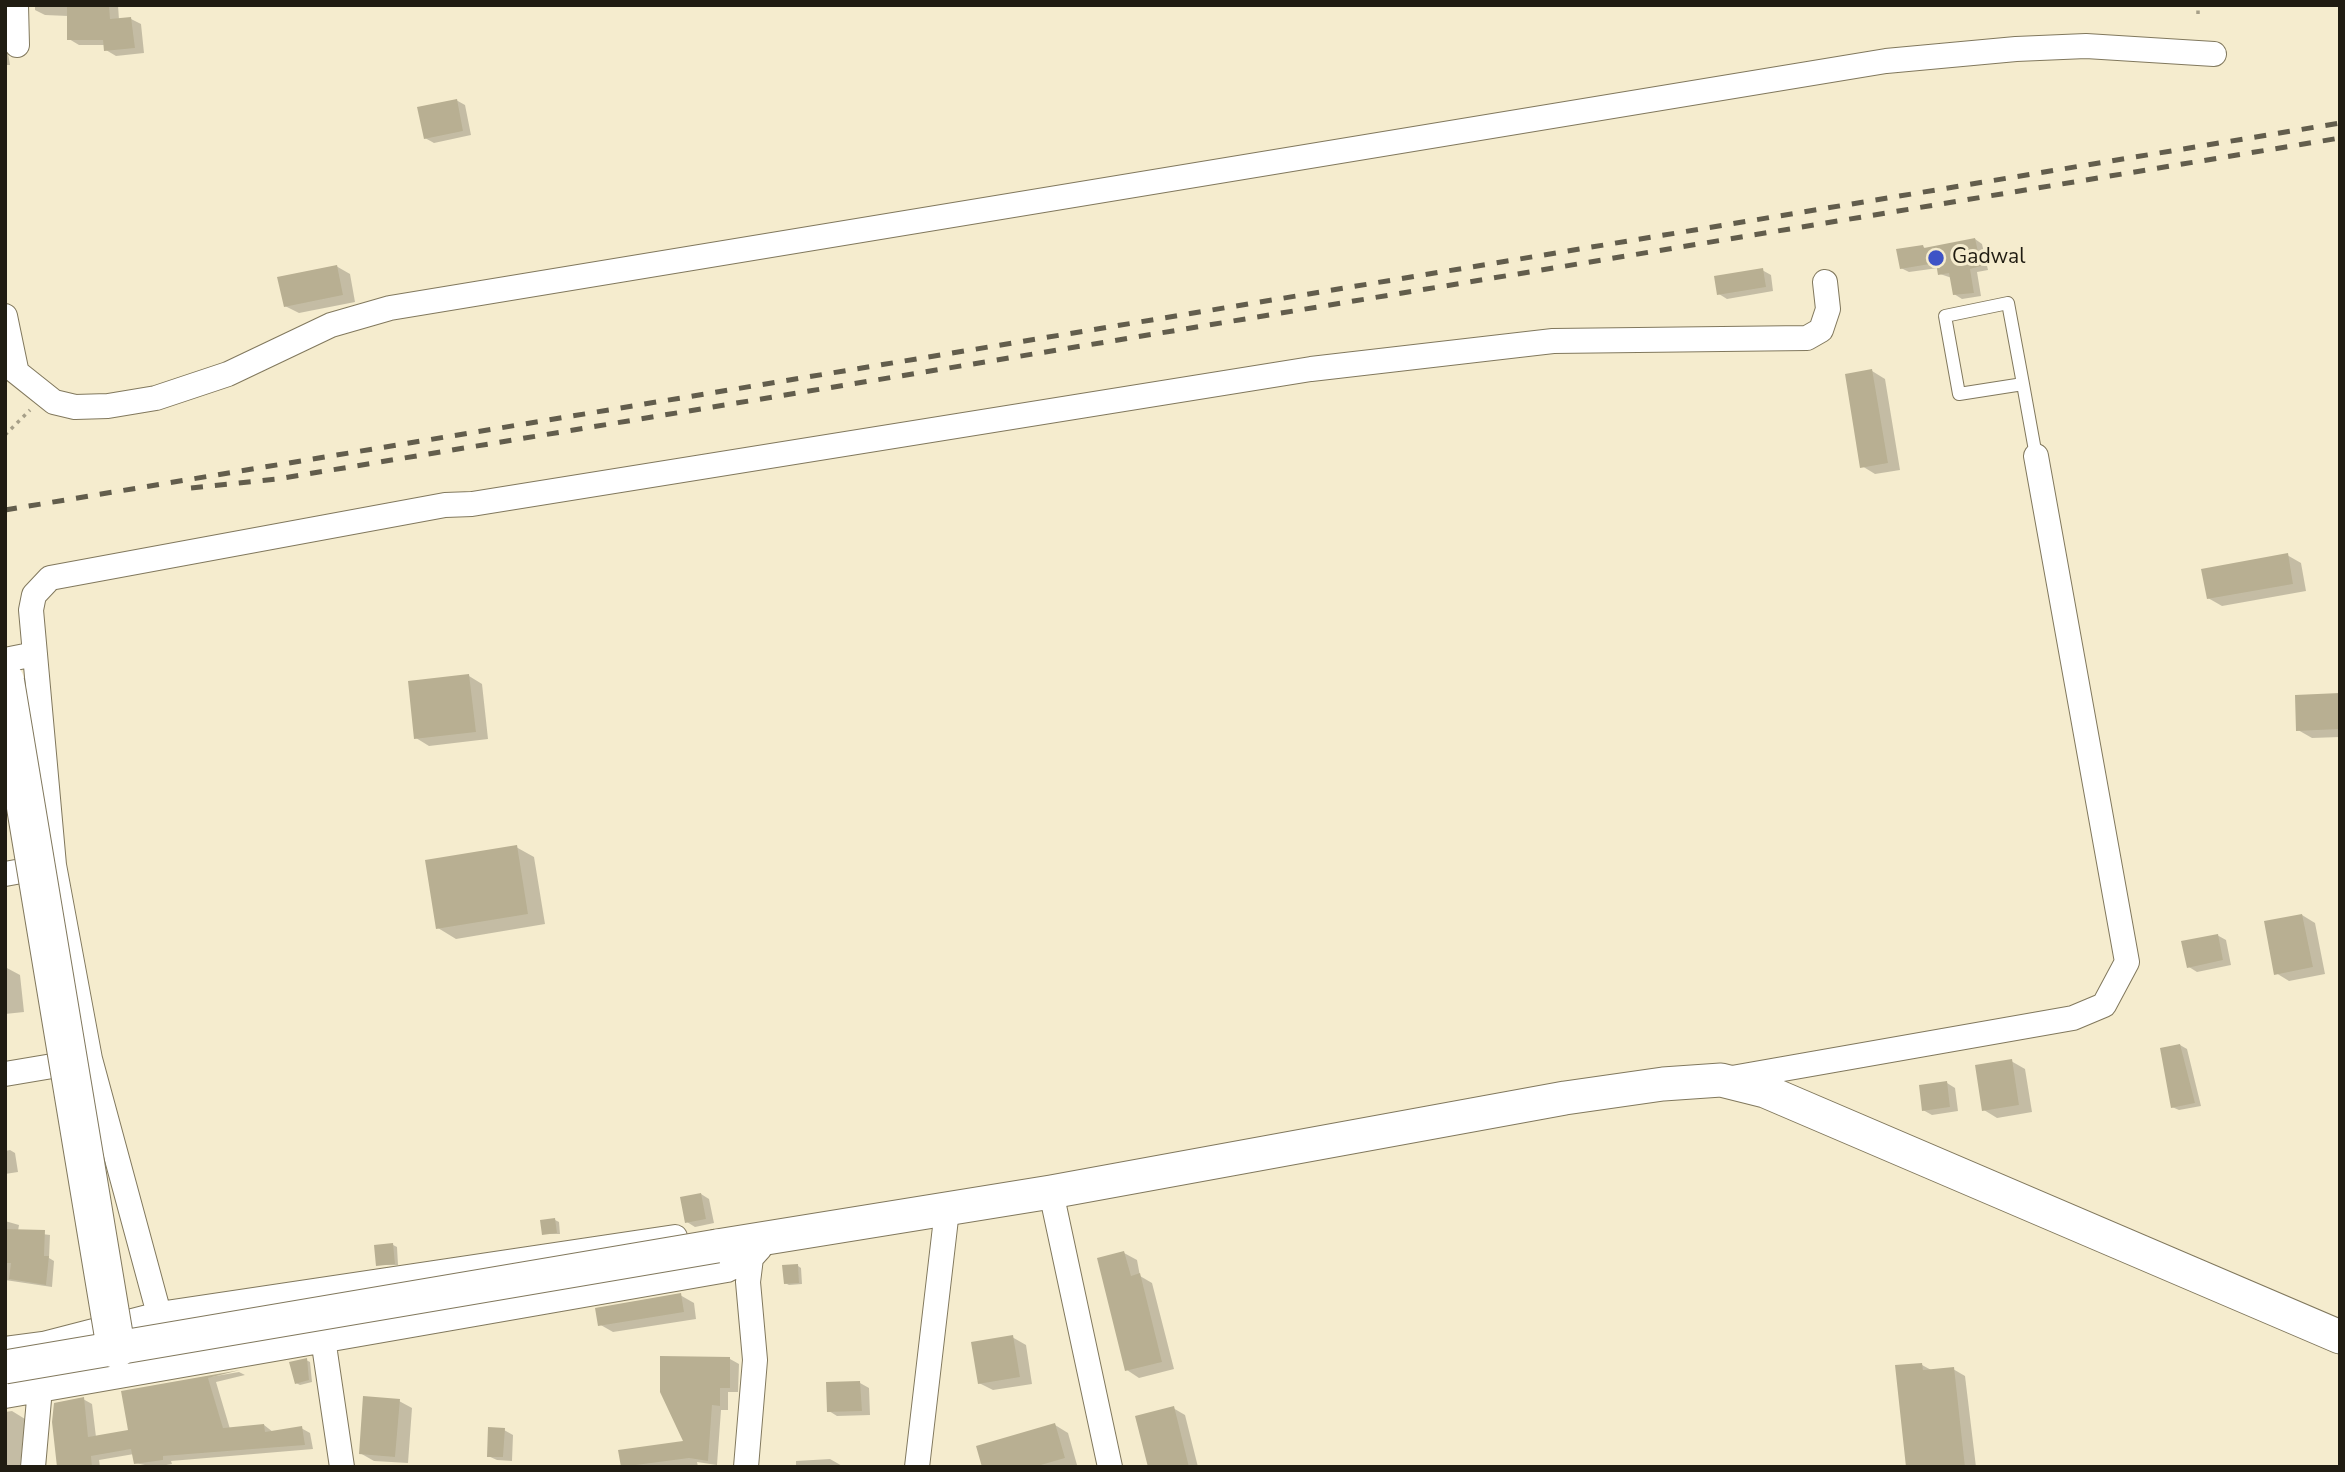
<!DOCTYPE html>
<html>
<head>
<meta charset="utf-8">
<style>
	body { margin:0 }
	#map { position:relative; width:2345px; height:1472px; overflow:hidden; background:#f5ecce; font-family:"Nunito Sans",sans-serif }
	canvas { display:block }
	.frame { position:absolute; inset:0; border:7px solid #201c12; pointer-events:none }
</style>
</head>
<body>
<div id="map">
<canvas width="2345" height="1472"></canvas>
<div class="frame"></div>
</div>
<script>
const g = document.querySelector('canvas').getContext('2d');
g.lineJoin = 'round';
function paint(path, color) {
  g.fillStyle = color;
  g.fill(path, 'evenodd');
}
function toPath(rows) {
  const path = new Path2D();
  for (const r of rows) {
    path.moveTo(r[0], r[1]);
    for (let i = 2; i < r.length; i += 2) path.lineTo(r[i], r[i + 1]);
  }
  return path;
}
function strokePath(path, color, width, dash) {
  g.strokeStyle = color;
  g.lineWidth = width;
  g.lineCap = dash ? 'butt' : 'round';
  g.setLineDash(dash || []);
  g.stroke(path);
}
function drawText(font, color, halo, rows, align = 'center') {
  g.font = font + ' "Nunito Sans",sans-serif';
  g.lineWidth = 6;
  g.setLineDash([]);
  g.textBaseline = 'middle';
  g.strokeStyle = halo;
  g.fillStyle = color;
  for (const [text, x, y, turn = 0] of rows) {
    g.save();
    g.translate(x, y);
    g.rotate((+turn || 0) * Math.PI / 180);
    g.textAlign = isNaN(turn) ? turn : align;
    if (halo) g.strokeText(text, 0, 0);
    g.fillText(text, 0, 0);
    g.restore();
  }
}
paint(toPath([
	[35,5,118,5,119,20,131,19,141,24,144,53,116,56,106,50,105,45,79,45,69,39,68,16,45,15,35,10],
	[5,35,10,65,5,65],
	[456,100,465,105,471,135,434,143,425,138],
	[1975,239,1982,244,1988,270,1977,272,1981,296,1962,299,1954,294,1952,278,1940,274,1938,268,1909,272,1901,268,1923,247,1927,249],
	[336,266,350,274,355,302,299,313,285,306],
	[1762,270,1771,275,1773,291,1727,299,1719,294],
	[1872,371,1885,379,1900,470,1875,474,1862,466],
	[2287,555,2301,563,2306,591,2222,606,2208,598],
	[469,676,482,684,488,739,429,746,416,738],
	[2340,695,2340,737,2312,738,2298,730],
	[516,847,534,857,545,924,456,939,438,928],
	[2302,915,2315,923,2325,974,2289,981,2276,973],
	[2217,935,2226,940,2231,965,2197,972,2189,967],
	[5,967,20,975,24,1012,5,1014],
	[2180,1045,2187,1049,2201,1106,2179,1110,2172,1107],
	[2011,1061,2025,1069,2032,1112,1997,1118,1984,1110],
	[1947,1083,1955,1088,1958,1111,1932,1115,1923,1110],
	[10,1150,15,1153,18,1172,5,1174,5,1151],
	[701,1194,709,1199,714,1223,695,1227,687,1222],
	[555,1220,559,1222,560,1234,543,1234],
	[5,1221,19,1225,18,1231,50,1235,49,1258,54,1261,52,1287,5,1280],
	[393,1245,397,1247,398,1265,378,1265],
	[1124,1253,1137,1260,1140,1276,1152,1283,1174,1369,1139,1378,1127,1370],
	[798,1266,801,1268,802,1284,789,1285,785,1283],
	[680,1295,694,1303,696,1319,613,1332,599,1324],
	[1012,1337,1026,1345,1032,1384,993,1390,979,1383],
	[730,1359,739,1364,738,1392,728,1392,728,1410,721,1410,717,1465,697,1462,698,1467,622,1467,686,1443],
	[306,1360,310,1362,312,1382,300,1385,296,1383],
	[1922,1365,1933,1371,1953,1369,1965,1376,1976,1467,1907,1467],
	[239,1372,245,1375,216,1382,230,1429,264,1425,273,1432,301,1428,310,1433,313,1449,171,1461,172,1464,155,1467,135,1463,134,1454,99,1460,100,1467,59,1467,83,1399,92,1404,96,1437,130,1431,123,1392],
	[860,1383,869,1388,870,1415,837,1416,829,1411],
	[399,1401,412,1408,408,1463,374,1461,360,1453],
	[1173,1408,1185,1415,1198,1467,1150,1467],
	[12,1411,25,1419,20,1467,5,1467,5,1412],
	[1055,1425,1068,1433,1077,1465,984,1467],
	[504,1430,513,1435,512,1461,497,1460,488,1456],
	[830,1459,844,1467,796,1467,796,1461]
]), '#0003');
paint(toPath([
	[67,5,109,5,110,19,131,17,135,48,104,51,103,40,67,40],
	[457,99,463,131,424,139,417,107],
	[1975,238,1981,266,1970,269,1974,293,1953,295,1949,273,1938,275,1936,263,1900,269,1896,249,1923,245,1924,248],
	[337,265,343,295,284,307,277,277],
	[1763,268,1766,287,1717,295,1714,276],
	[1872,369,1888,463,1860,468,1845,374],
	[2288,553,2293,584,2207,599,2201,569],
	[469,674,476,732,414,739,408,681],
	[2340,693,2340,729,2296,731,2295,695],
	[517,845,528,914,436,929,425,860],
	[2302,914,2313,967,2274,975,2264,921],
	[2218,934,2223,960,2187,968,2181,941],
	[2180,1044,2195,1103,2171,1108,2160,1048],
	[2012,1059,2019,1105,1982,1111,1975,1065],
	[1947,1081,1950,1107,1922,1111,1919,1085],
	[701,1193,706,1219,685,1223,680,1197],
	[555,1218,557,1233,542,1235,540,1220],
	[5,1229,45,1230,44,1256,49,1256,46,1285,9,1279,11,1263,5,1263],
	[393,1243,395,1264,376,1266,374,1245],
	[1124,1251,1131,1276,1140,1273,1162,1362,1125,1371,1097,1258],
	[798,1264,799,1283,784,1284,782,1265],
	[681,1293,684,1312,598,1326,595,1308],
	[1013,1335,1020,1377,978,1384,971,1342],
	[660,1356,730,1357,730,1388,720,1388,720,1406,712,1405,708,1461,689,1458,621,1467,618,1450,683,1441,660,1392],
	[307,1358,309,1380,295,1384,289,1362],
	[1922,1363,1923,1370,1954,1367,1965,1467,1906,1467,1895,1365],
	[240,1370,208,1378,223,1428,264,1424,265,1432,302,1426,305,1445,163,1456,163,1460,134,1464,131,1449,91,1456,92,1467,57,1467,52,1422,54,1403,84,1397,88,1437,128,1430,121,1391],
	[860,1381,862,1411,827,1412,826,1382],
	[363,1396,400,1399,395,1457,359,1454],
	[1174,1406,1189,1467,1148,1467,1135,1416],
	[1055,1423,1065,1458,1034,1467,982,1467,976,1446],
	[488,1427,505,1428,503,1457,487,1457]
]), '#b8af92');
const lane = toPath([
	[2023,384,1959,394,1945,316,2008,303,2023,384,2036,456]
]);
const street = toPath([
	[16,5,17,45],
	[5,316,16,369],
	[5,363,54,402,75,407,108,406,156,398,228,374,331,325,390,308,1886,61,2016,49,2086,46,2214,54],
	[5,660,35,654],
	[5,874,49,866],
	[5,1074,82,1061],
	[1732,1078,2073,1018,2104,1005,2127,962,2036,456],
	[1051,1192,1110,1467],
	[159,1314,90,1059,54,865,31,610,34,595,50,578,445,505,472,504,1311,369,1553,341,1807,338,1821,330,1828,309,1825,282],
	[321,1325,342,1467],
	[5,1349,43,1344,159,1314,675,1237],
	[5,1396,727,1270,751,1258],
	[33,1467,41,1377],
	[746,1467,755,1360,748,1282,751,1258,760,1248],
	[917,1467,947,1210]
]);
const secondary = toPath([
	[717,1246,1051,1192,1565,1098,1663,1084,1721,1080,1765,1091,2340,1337]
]);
strokePath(lane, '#81785d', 14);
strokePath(street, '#81785d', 26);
strokePath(secondary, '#81785d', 35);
strokePath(toPath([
	[2198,14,2198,5],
	[5,435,30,410]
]), '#a69f88', 3.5, [3.5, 5]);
strokePath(lane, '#fff', 12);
strokePath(street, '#fff', 24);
strokePath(secondary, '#fff', 33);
strokePath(toPath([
	[191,488,277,479,2340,138],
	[5,510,2340,123]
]), '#625d4c', 5, [12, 12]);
const secondaryBridge = toPath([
	[5,1367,717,1246]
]);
const primaryBridge = toPath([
	[5,681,116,1349]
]);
strokePath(secondaryBridge, '#81785d', 35, []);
strokePath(primaryBridge, '#81785d', 40, []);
strokePath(secondaryBridge, '#fff', 33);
strokePath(primaryBridge, '#fff', 38);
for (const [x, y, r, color] of [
	[1936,258,9,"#3e53c6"]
]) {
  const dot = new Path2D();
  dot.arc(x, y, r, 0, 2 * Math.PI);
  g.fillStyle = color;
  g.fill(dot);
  strokePath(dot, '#f5ecce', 2.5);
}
drawText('21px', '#201c12', '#f5ecce', [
	["Gadwal",1952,258]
], 'left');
</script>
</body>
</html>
